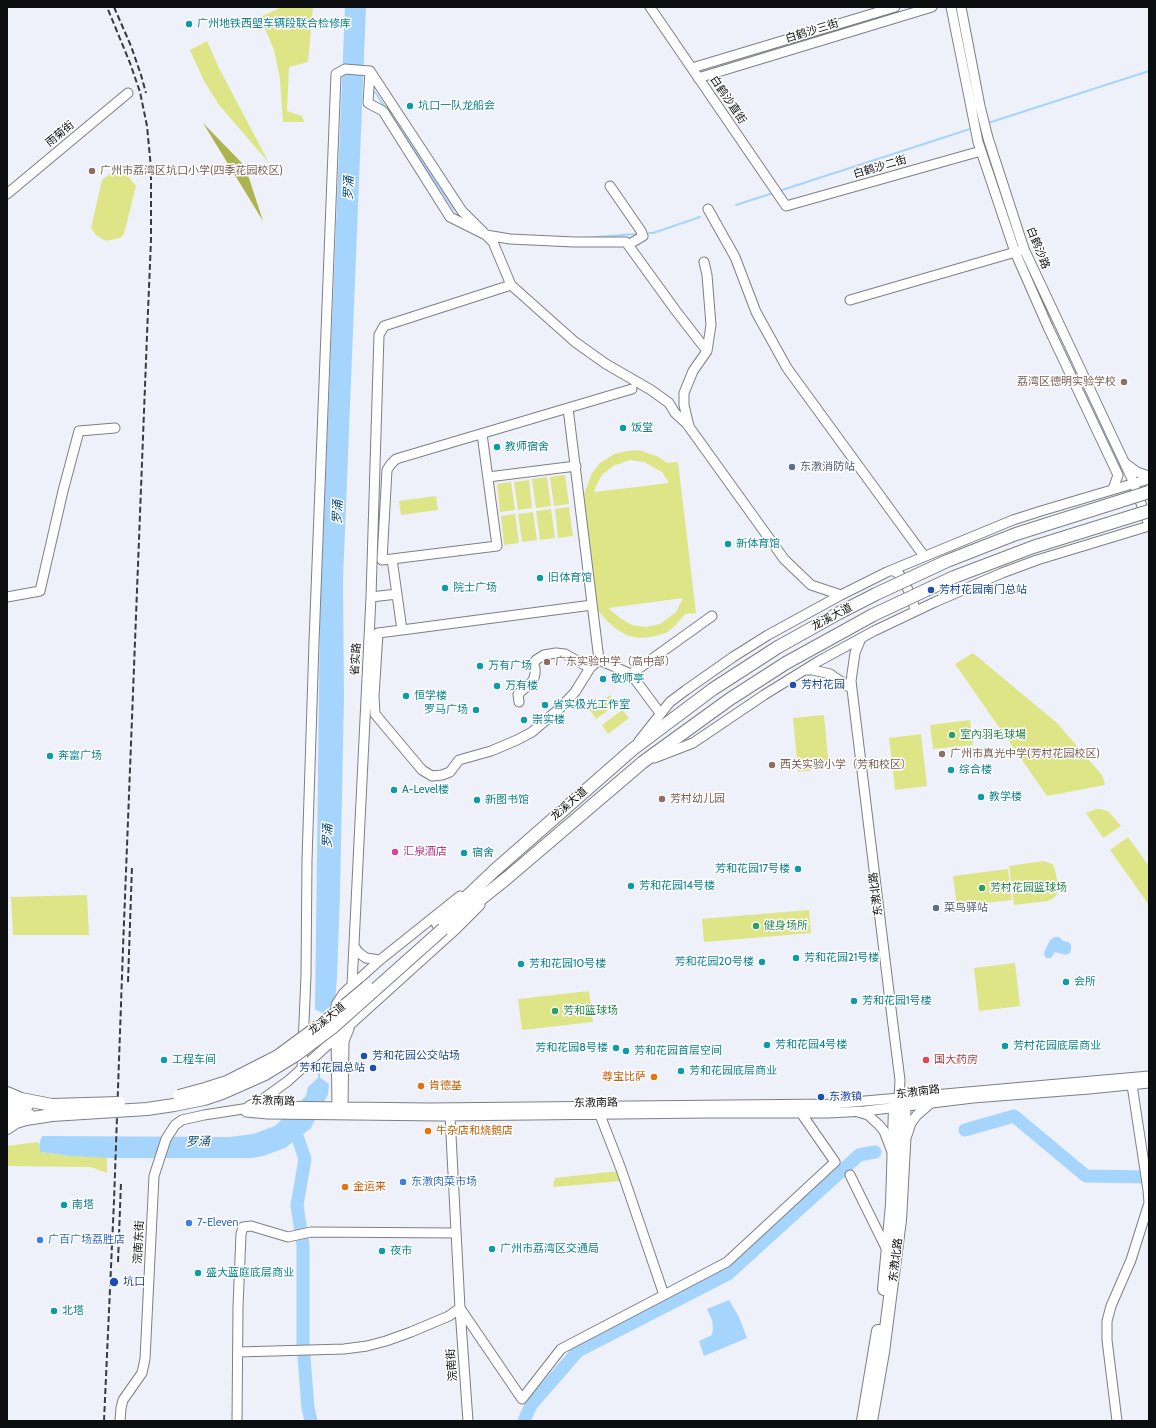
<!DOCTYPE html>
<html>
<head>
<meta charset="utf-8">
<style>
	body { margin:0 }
	#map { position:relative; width:1156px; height:1428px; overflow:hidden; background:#eff1fa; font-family:Cabin,sans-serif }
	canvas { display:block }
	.frame { position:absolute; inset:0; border:8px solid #0d0e10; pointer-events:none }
</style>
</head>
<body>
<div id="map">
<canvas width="1156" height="1428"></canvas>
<div class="frame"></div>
</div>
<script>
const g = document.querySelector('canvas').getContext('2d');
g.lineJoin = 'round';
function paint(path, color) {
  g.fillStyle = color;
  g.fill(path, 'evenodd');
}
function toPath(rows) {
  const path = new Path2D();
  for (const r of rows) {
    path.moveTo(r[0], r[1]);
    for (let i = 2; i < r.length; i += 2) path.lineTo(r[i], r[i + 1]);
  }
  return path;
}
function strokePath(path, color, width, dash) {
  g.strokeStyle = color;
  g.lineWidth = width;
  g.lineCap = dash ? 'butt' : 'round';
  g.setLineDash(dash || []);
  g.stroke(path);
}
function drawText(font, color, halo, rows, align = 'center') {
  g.font = font + ' Cabin,"Noto Sans SC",sans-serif';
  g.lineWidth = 3;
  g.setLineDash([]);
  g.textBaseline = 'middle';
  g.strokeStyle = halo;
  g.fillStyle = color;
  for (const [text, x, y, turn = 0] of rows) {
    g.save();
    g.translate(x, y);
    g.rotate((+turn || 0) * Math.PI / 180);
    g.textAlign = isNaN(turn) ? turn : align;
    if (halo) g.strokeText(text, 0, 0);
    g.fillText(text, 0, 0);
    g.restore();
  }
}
paint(toPath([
	[282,7,313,7,308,62,289,67,287,111,302,116,304,122,283,122,280,79,274,50,260,17],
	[207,41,219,68,269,163,219,105,204,81,190,50],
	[120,172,127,175,136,186,124,234,120,238,106,241,96,235,91,228,102,180,111,173],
	[639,450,659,457,667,463,678,462,696,613,685,614,676,625,666,633,651,637,638,638,626,635,615,628,606,620,597,609,584,494,592,473,600,463,614,454,627,451],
	[630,460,644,462,662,472,669,483,594,492,596,486,602,475,613,466],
	[683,598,676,612,660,624,646,627,632,625,620,618,608,608],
	[565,475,569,504,554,506,550,477],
	[547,477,551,506,536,508,532,479],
	[529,480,532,508,518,510,514,482],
	[511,482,515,510,500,512,497,484],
	[436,496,438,510,401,515,399,501],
	[569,507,573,536,558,538,555,509],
	[551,509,555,538,540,540,536,511],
	[533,512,537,540,522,542,518,514],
	[515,514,519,543,504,545,501,516],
	[973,653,1057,723,1102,775,1105,785,1047,796,955,664],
	[610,695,617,704,596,719,590,710],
	[622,710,629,718,608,734,602,725],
	[824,715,829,768,798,772,793,718],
	[970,720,973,745,933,749,930,725],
	[921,734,927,786,895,790,889,738],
	[1096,809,1101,809,1109,812,1121,826,1103,838,1086,813],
	[1128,837,1149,866,1149,905,1110,850],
	[1044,861,1052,864,1054,866,1059,888,1057,894,1055,897,1048,901,1014,905,1009,866],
	[1008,869,1012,900,957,906,953,876],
	[87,895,89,935,13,935,11,897],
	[809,910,811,933,704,942,702,919],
	[1015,963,1020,1006,979,1011,974,968],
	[589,991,593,1022,522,1030,518,999],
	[38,1142,40,1152,70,1156,107,1157,107,1173,91,1167,7,1166,7,1146],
	[618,1171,622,1181,553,1187,555,1178]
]), '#dde586');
paint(toPath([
	[203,123,241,162,248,175,263,221]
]), '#adb44f');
paint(toPath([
	[345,7,366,7,343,580,344,698,340,893,337,978,335,1003,322,1013,315,1009,320,615],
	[1055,937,1059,937,1063,941,1069,942,1071,945,1071,950,1070,953,1066,955,1055,952,1051,958,1046,958,1044,954,1045,950,1050,940],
	[319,1077,329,1084,328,1094,311,1128,285,1148,263,1156,251,1158,109,1158,70,1156,40,1152,39,1145,42,1136,230,1137,253,1134,275,1126,306,1096,308,1087],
	[729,1300,739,1317,747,1338,704,1356,699,1341,712,1335,713,1328,712,1320,707,1309]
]), '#a5d5fd');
strokePath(toPath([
	[375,92,453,208,459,214],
	[988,123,1149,71],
	[779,191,973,128],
	[736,205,773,193],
	[649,233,653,233,700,217],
	[583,238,636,234],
	[319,1080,319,1074]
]), '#a5d5fd', 2);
strokePath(toPath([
	[294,1127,305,1159,297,1205,303,1245,303,1344,308,1408,311,1421],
	[965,1130,1014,1116,1086,1176,1149,1177],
	[524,1421,531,1405,578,1351,728,1274,859,1155,875,1152]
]), '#a5d5fd', 13);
const minor = toPath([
	[650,7,786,206,981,151],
	[951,7,978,142,1015,252,1048,327,1118,475,1113,489],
	[961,7,980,106,988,138,1024,249,1134,483],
	[692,68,895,7],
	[370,71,462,211,493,242,511,285,575,342,606,364,651,390,669,403,675,413,687,424,784,559,811,585,841,595],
	[370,71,368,103,383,111,450,217,486,235,510,239,574,242,626,242,676,311,707,351],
	[698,78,932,7],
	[610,186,641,231,643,236,628,245],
	[7,194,128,93],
	[708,209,735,257,756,312,787,368,924,556],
	[850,300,1019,251],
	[568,408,599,660,631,674,660,713],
	[689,426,684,405,684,393,693,371,707,351,711,325,707,275,704,262],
	[482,434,497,546,392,559,402,630,592,605],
	[1126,464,1137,472,1149,476],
	[488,477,576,466],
	[1136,490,1149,525],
	[392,559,382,560,387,470,391,464,396,459,632,389],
	[892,570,899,574,904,581,913,601,915,611],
	[7,597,40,591,63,491,79,431,115,428],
	[371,597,397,594],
	[402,630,378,633,374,696,375,714,422,770,432,776,442,775,450,772,459,760,491,751,517,740,532,732,559,709,575,692,590,668,599,660],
	[861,638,855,653,851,681,893,1025,900,1080,899,1098],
	[805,670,813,670,830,674,852,689],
	[631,674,712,616],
	[519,702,518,694,533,681,535,674,535,668,533,664,536,660,544,655,556,653,565,654,590,668],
	[639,741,670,702,686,690,733,657,768,635,841,595,887,572,1013,520,1041,511,1149,479],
	[654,758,693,743,764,695,819,661,874,631,935,602,1002,573,1037,560,1149,526],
	[354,946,359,953,366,958,380,960],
	[352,985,371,597,379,335,384,326,511,285],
	[336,1016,336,1005,343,994,349,988,380,960,460,896],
	[336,1035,337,1107,338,1112],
	[302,1069,306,975,307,860,314,642,336,74,345,69,370,71],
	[249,1106,263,1099,288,1081,454,931,480,905],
	[341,1111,343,1107,344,1041,349,1029],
	[246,1112,268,1114,442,1116,707,1113,828,1113,865,1111,973,1098,1089,1089,1149,1083],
	[858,1112,868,1115,879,1125,884,1131,892,1152],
	[600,1115,621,1169,664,1295],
	[450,1116,460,1308,522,1399,561,1349,727,1262,835,1162,801,1113],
	[907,1135,911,1123,917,1115,931,1103],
	[850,1175,888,1252],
	[460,1309,468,1421],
	[238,1352,344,1349,367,1346,386,1341,411,1332,449,1316,460,1308],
	[120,1421,121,1408,123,1400,142,1373,145,1359,154,1176,166,1139,175,1125,182,1120,204,1115,262,1106,430,1108,831,1104,1149,1076],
	[237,1421,238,1307,241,1234,243,1227,251,1226,288,1237,311,1232,456,1233],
	[1117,1421,1107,1340,1107,1321,1111,1306,1131,1260,1149,1203,1148,1190,1132,1085]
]);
const major = toPath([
	[438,924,495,870,633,749,713,689,778,647],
	[443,929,507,878,643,762,730,699,786,663],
	[7,1093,21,1099,52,1105],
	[7,1104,27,1105],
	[7,1115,29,1115],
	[7,1128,16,1122,26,1119,52,1115],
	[884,1289,892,1205,895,1107,899,1098],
	[863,1421,878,1331],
	[871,1421,883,1352,900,1220,905,1128,904,1106,899,1098]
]);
strokePath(minor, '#7d7f87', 11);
strokePath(major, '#7d7f87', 14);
strokePath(minor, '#fff', 9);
strokePath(major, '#fff', 12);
strokePath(toPath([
	[114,7,131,46,141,75,146,93],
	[128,982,132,866],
	[118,1262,121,1182],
	[104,1421,114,1201,123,948,147,335,151,240,151,168,147,126,140,92,130,63,107,7]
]), '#393a3d', 2, [6, 3]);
const majorBridge = toPath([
	[778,647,839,613,876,594,947,561,1016,534,1149,492],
	[786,663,873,615,954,577,1033,547,1149,511],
	[179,1096,205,1089,227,1082,278,1056,331,1017,367,987],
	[52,1105,119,1103],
	[52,1115,147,1109,174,1105,204,1099,222,1093,265,1074,296,1055,332,1028,443,929]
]);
strokePath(majorBridge, '#7d7f87', 14, []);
strokePath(majorBridge, '#fff', 12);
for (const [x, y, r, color] of [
	[189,24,4,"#0f9aa8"],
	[410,106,4,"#0f9aa8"],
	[92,171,4,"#8d6e63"],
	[1124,382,4,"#8d6e63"],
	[623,428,4,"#0f9aa8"],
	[497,447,4,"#0f9aa8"],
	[792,467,4,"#5c6f8a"],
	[728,544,4,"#0f9aa8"],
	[540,578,4,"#0f9aa8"],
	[445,588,4,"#0f9aa8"],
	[931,590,4,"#1a4fb4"],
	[547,662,4,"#8d6e63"],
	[480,666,4,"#0f9aa8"],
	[603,679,4,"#0f9aa8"],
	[793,685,4,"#1a4fb4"],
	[497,686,4,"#0f9aa8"],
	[406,696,4,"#0f9aa8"],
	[545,705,4,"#0f9aa8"],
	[476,710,4,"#0f9aa8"],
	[524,720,4,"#0f9aa8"],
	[952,735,4,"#2e9e5b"],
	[942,754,4,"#8d6e63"],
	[50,756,4,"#0f9aa8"],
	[772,765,4,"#8d6e63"],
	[951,770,4,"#0f9aa8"],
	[394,790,4,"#0f9aa8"],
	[981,797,4,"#0f9aa8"],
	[662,799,4,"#8d6e63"],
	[477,800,4,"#0f9aa8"],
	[395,852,4,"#d1479c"],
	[464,853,4,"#0f9aa8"],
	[798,869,4,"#0f9aa8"],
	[631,886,4,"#0f9aa8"],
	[982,888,4,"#2e9e5b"],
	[936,908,4,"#5c6f8a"],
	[756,926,4,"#2e9e5b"],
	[796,958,4,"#0f9aa8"],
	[762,962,4,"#0f9aa8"],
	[521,964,4,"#0f9aa8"],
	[1066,982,4,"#0f9aa8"],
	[854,1001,4,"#0f9aa8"],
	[555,1011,4,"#2e9e5b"],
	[767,1045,4,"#0f9aa8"],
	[1005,1046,4,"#0f9aa8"],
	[616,1048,4,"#0f9aa8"],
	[626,1051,4,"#0f9aa8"],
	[364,1056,4,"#1a4fb4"],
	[164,1060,4,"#0f9aa8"],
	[926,1060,4,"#e0444e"],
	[373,1068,4,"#1a4fb4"],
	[681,1071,4,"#0f9aa8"],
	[654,1077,4,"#e8710a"],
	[421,1086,4,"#e8710a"],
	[821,1097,4,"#1a4fb4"],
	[428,1131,4,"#e8710a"],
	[403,1182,4,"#3f7fe0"],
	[345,1187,4,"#e8710a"],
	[64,1205,4,"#0f9aa8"],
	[189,1223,4,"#3f7fe0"],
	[40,1240,4,"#3f7fe0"],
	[492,1249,4,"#0f9aa8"],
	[382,1251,4,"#0f9aa8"],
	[198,1273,4,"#0f9aa8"],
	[114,1282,5,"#1a4fb4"],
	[54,1311,4,"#0f9aa8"]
]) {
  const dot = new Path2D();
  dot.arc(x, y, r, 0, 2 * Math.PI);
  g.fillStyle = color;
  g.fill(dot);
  strokePath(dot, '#fff', 1.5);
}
drawText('11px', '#0d838f', '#fff', [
	["广州地铁西塱车辆段联合检修库",197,24],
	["坑口一队龙船会",418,106],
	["饭堂",631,428],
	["教师宿舍",505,447],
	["新体育馆",736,544],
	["旧体育馆",548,578],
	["院士广场",453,588],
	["万有广场",488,666],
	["敬师亭",611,679],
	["万有楼",505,686],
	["恒学楼",414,696],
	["省实极光工作室",553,705],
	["罗马广场",468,710,"right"],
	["崇实楼",532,720],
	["奔富广场",58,756],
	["综合楼",959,770],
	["A-Level楼",402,790],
	["教学楼",989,797],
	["新图书馆",485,800],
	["宿舍",472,853],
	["芳和花园17号楼",790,869,"right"],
	["芳和花园14号楼",639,886],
	["芳和花园21号楼",804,958],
	["芳和花园20号楼",754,962,"right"],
	["芳和花园10号楼",529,964],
	["会所",1074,982],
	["芳和花园1号楼",862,1001],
	["芳和花园4号楼",775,1045],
	["芳村花园底层商业",1013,1046],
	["芳和花园8号楼",608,1048,"right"],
	["芳和花园首层空间",634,1051],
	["工程车间",172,1060],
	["芳和花园底层商业",689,1071],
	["南塔",72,1205],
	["广州市荔湾区交通局",500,1249],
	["夜市",390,1251],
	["盛大蓝庭底层商业",206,1273],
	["北塔",62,1311]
], 'left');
drawText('11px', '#0d0e10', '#fff', [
	["白鹤沙三街",812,31,-17],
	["白鹤沙直街",728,100,56],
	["雨菊街",60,134,-40],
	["白鹤沙二街",880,167,-16],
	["白鹤沙路",1038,248,68],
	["龙溪大道",832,617,-28],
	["省实路",356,659,-87],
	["龙溪大道",569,804,-41],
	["东漖北路",876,894,-97],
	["龙溪大道",327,1019,-39],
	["东漖南路",918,1092,-7],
	["东漖南路",273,1101,2],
	["东漖南路",596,1103,-1],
	["浣南东街",139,1242,-87],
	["东漖北路",896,1260,-83],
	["浣南街",452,1365,-94]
]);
drawText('11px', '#785e54', '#fff', [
	["广州市荔湾区坑口小学(四季花园校区)",100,171],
	["荔湾区德明实验学校",1116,382,"right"],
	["广东实验中学（高中部）",555,662],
	["广州市真光中学(芳村花园校区)",950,754],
	["西关实验小学（芳和校区）",780,765],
	["芳村幼儿园",670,799]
], 'left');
drawText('11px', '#4e5e75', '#fff', [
	["东漖消防站",800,467],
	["菜鸟驿站",944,908]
], 'left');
drawText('11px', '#164399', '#fff', [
	["芳村花园南门总站",939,590],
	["芳村花园",801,685],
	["芳和花园公交站场",372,1056],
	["芳和花园总站",365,1068,"right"],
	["东漖镇",829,1097],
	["坑口",123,1282]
], 'left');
drawText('11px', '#27864d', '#fff', [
	["室內羽毛球場",960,735],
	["芳村花园篮球场",990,888],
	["健身场所",764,926],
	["芳和篮球场",563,1011]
], 'left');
drawText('11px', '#b23c85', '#fff', [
	["汇泉酒店",403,852]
], 'left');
drawText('11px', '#be3a42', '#fff', [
	["国大药房",934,1060]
], 'left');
drawText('11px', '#c56008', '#fff', [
	["尊宝比萨",646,1077,"right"],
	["肯德基",429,1086],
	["牛杂店和烧鹅店",436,1131],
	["金运来",353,1187]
], 'left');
drawText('11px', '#366cbe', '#fff', [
	["东漖肉菜市场",411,1182],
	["7-Eleven",197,1223],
	["广百广场荔胜店",48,1240]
], 'left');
drawText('italic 12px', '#0d4e77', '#fff', [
	["罗涌",349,188,-88],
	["罗涌",338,512,-88],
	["罗涌",328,836,-88],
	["罗涌",198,1142,-1]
]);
</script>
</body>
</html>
